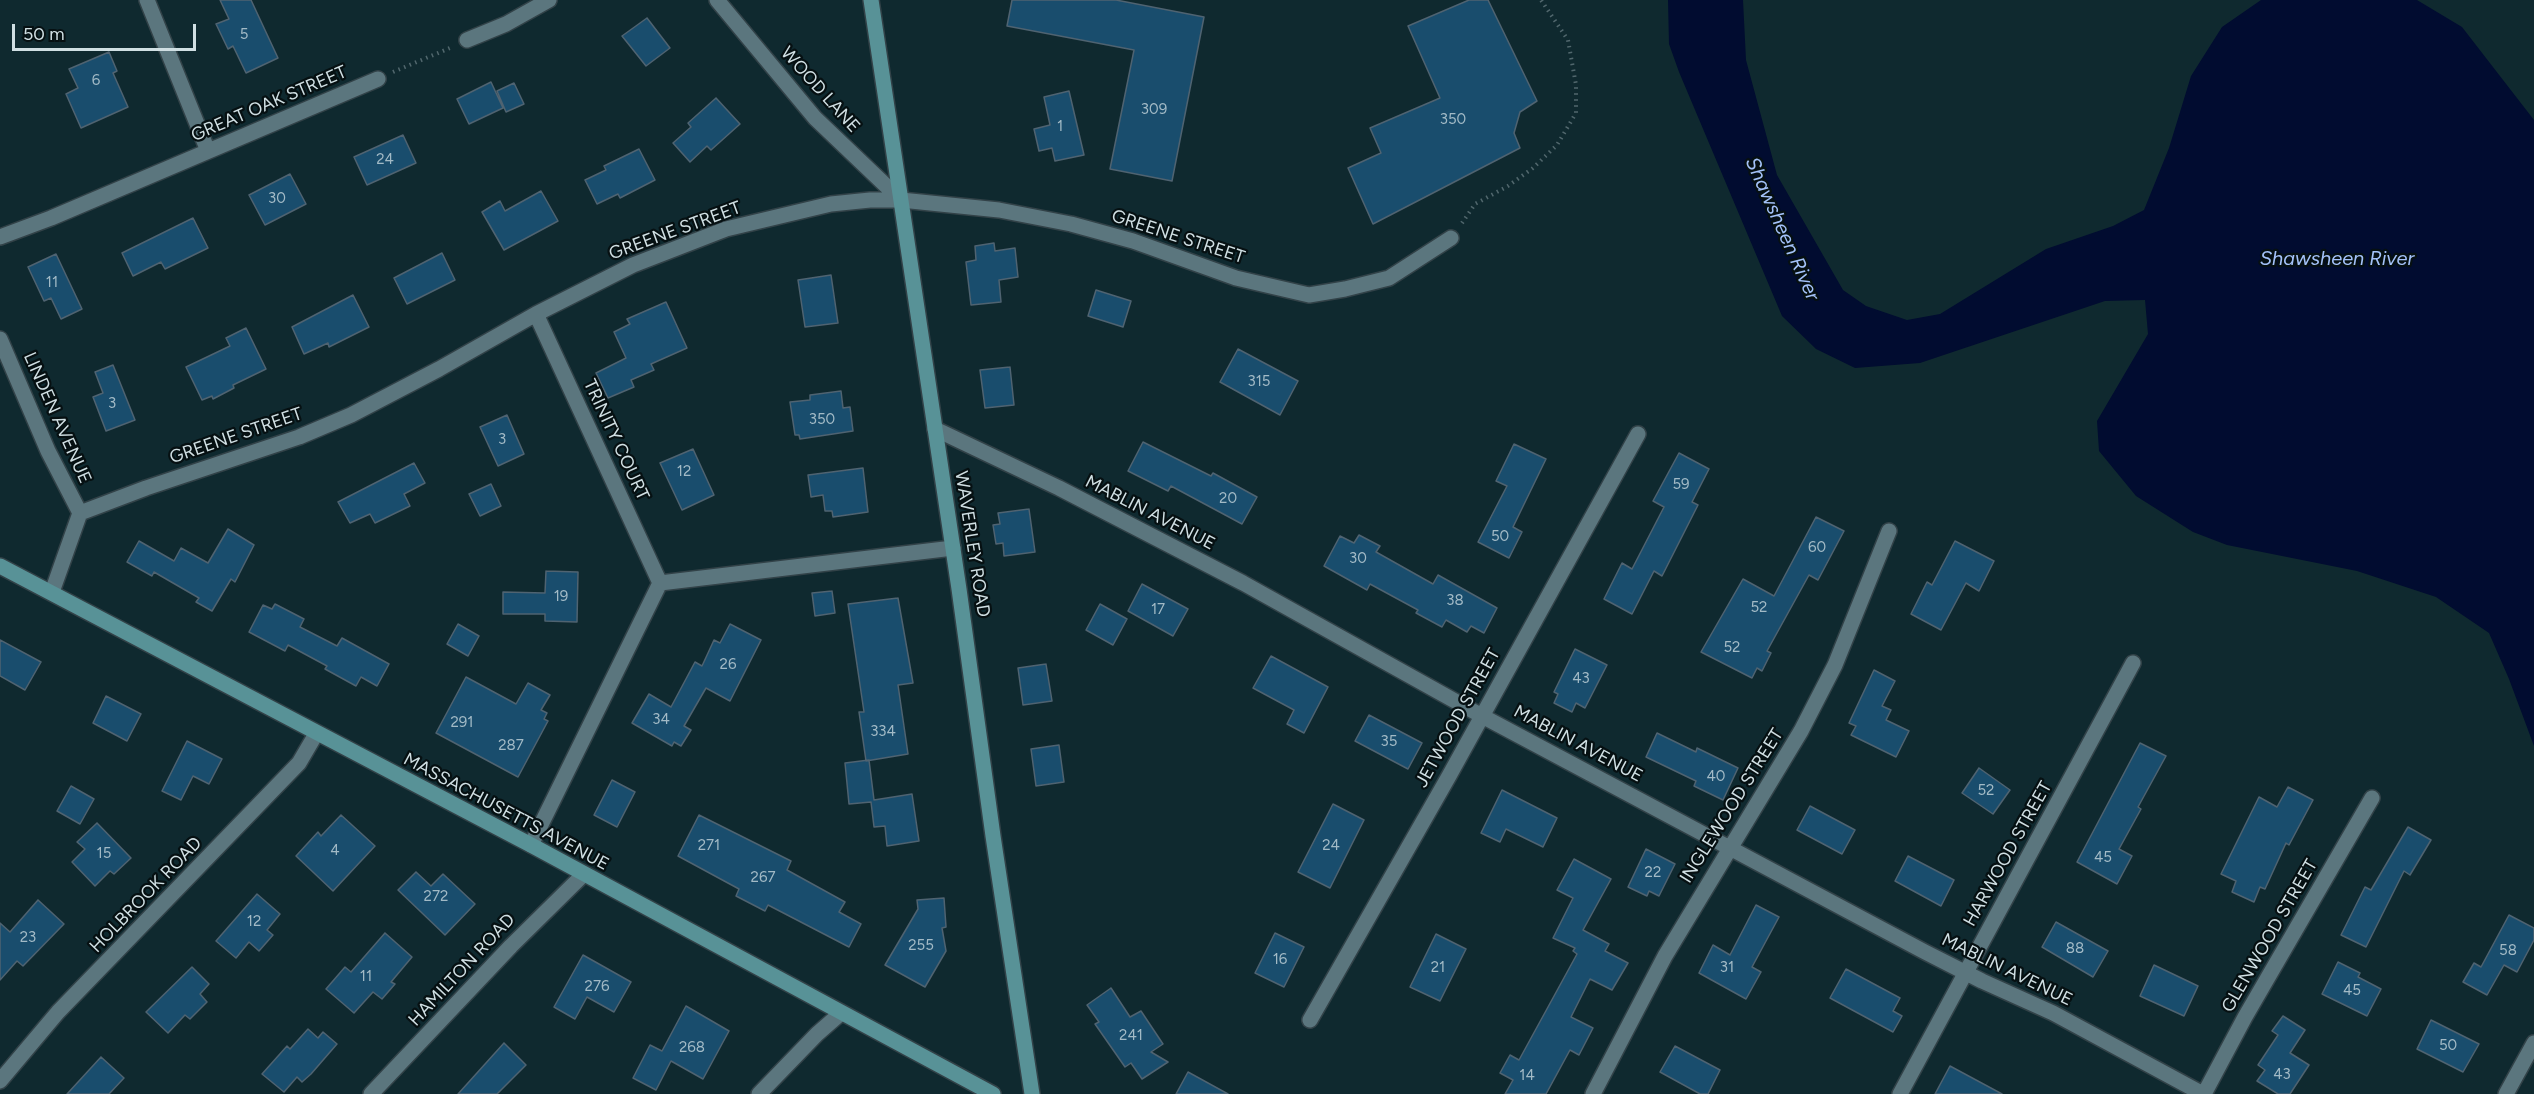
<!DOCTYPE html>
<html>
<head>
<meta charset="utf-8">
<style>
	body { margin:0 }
	#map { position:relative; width:2534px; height:1094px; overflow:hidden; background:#0f292f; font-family:Figtree,sans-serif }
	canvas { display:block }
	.scale { position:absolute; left:12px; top:24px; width:184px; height:27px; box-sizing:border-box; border:3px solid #d0dfe3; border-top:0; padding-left:8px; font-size:18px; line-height:21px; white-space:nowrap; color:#d0dfe3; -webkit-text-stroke:4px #061012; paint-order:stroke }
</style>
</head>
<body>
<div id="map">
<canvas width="2534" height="1094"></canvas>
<div class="scale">50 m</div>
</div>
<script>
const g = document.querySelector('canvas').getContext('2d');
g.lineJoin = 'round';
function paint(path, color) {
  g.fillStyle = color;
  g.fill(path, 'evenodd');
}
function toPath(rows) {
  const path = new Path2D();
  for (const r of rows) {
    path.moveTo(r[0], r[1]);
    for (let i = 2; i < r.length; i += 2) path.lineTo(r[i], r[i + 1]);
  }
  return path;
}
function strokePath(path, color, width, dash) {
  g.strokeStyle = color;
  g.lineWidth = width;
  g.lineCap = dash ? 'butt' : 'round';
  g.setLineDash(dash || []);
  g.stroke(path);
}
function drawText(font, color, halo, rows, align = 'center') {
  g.font = font + ' Figtree,sans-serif';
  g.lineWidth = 4.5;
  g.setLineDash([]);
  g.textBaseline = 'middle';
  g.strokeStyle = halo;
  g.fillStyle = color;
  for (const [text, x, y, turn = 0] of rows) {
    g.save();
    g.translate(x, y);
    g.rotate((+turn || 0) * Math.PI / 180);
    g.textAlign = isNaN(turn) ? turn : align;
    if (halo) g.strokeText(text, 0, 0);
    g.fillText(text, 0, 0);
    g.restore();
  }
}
paint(toPath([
	[1668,0,1743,0,1746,60,1777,175,1843,290,1866,306,1907,320,1940,314,2046,249,2113,226,2144,210,2169,148,2191,76,2222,27,2261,0,2417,0,2462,27,2534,120,2534,746,2509,679,2489,633,2436,597,2357,571,2227,545,2193,532,2136,496,2099,451,2097,421,2148,334,2145,300,2105,301,1920,363,1855,368,1816,349,1782,316,1679,72,1669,44]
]), '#010c30');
const building = toPath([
	[220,0,251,0,278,58,246,73,233,46,228,49,216,24,229,19,220,0],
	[1012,0,1116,0,1204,17,1172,181,1110,169,1134,50,1007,26,1012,0],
	[1469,0,1488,0,1537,101,1520,112,1514,133,1520,148,1373,224,1348,168,1381,153,1370,128,1440,98,1408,26,1469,0],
	[647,18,670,48,646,66,622,36,647,18],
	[109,52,117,71,113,73,128,107,81,128,66,94,78,88,69,69,109,52],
	[491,82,503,108,469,124,457,99,491,82],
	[514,83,524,104,506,112,497,91,514,83],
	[1069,91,1084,155,1055,161,1052,148,1039,151,1034,129,1050,125,1044,97,1069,91],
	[716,98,740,124,711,150,707,146,690,162,673,143,691,127,688,123,716,98],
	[403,135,416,163,367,185,354,157,403,135],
	[639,149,655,180,620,198,618,194,597,204,585,180,606,170,604,166,639,149],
	[290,174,306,204,265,225,249,195,290,174],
	[541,191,558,221,504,250,482,212,500,201,505,211,541,191],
	[193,218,208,248,165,269,161,262,133,276,122,253,193,218],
	[994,243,995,251,1015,248,1018,277,999,280,1001,302,971,305,966,262,976,260,975,246,994,243],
	[442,253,455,280,407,304,394,278,442,253],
	[56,254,82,309,61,319,51,298,44,301,28,267,56,254],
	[831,275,838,323,805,327,798,280,831,275],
	[1096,290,1131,301,1123,327,1088,316,1096,290],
	[353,295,369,327,329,347,328,343,304,354,292,327,353,295],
	[666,302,687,348,651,364,654,370,631,380,634,387,608,398,596,373,626,358,614,332,630,324,627,319,666,302],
	[246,328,266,369,233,385,234,388,213,399,212,396,202,400,186,367,230,346,226,338,246,328],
	[1238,349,1298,381,1280,415,1220,382,1238,349],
	[113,365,135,420,106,431,93,397,103,393,95,372,113,365],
	[1010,367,1014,405,985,408,980,370,1010,367],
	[841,391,843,408,850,407,853,431,800,439,799,435,795,435,790,402,810,400,810,395,841,391],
	[507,415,524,454,498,466,480,427,507,415],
	[1143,442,1211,476,1213,473,1257,497,1242,524,1171,486,1168,491,1128,471,1143,442],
	[1514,444,1546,459,1513,527,1522,532,1509,558,1478,542,1507,486,1496,481,1514,444],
	[693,449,714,495,682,510,660,463,693,449],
	[1679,453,1709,469,1692,502,1698,505,1662,576,1654,571,1632,614,1604,599,1622,563,1632,569,1664,507,1653,501,1679,453],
	[414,463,425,483,404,494,410,506,375,523,370,514,350,523,338,502,414,463],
	[863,468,868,512,833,517,832,511,825,511,823,495,811,497,808,475,863,468],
	[491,484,501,506,480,516,469,494,491,484],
	[1029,509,1035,552,1004,556,1003,543,996,544,993,525,1000,524,998,513,1029,509],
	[1816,517,1844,531,1818,580,1809,575,1767,651,1771,653,1762,671,1757,668,1752,678,1701,652,1743,579,1774,596,1816,517],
	[228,529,254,545,235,582,231,579,212,611,196,602,199,598,154,572,152,576,127,562,139,541,174,561,181,548,208,563,228,529],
	[1359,535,1380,546,1376,552,1433,584,1438,575,1497,608,1484,633,1471,626,1467,632,1446,620,1442,627,1416,613,1418,610,1370,584,1367,590,1324,566,1340,536,1354,543,1359,535],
	[1955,541,1994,561,1979,591,1966,583,1941,630,1911,614,1927,582,1932,585,1955,541],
	[546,571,578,572,577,622,545,621,545,614,503,614,503,592,545,593,546,571],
	[1142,584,1188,609,1173,636,1128,611,1142,584],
	[832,591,835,613,815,616,812,593,832,591],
	[898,598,913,683,898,685,908,754,866,761,859,712,864,712,848,604,898,598],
	[275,604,304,619,300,627,337,646,342,638,389,664,377,686,361,677,356,686,325,669,327,666,288,645,285,651,249,632,263,605,272,609,275,604],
	[1100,604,1127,619,1113,645,1086,630,1100,604],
	[458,624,479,636,468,656,447,644,458,624],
	[730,624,761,640,730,701,706,688,684,726,691,730,681,746,674,742,672,746,632,723,649,694,671,707,695,662,702,666,714,640,720,643,730,624],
	[0,640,41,662,25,690,0,676,0,640],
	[1575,649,1607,665,1585,708,1576,703,1572,712,1554,703,1558,694,1554,692,1575,649],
	[1271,656,1328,687,1304,733,1287,724,1294,710,1253,688,1271,656],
	[1046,664,1052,701,1023,705,1018,668,1046,664],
	[1874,670,1895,681,1882,706,1891,710,1886,720,1909,731,1896,757,1851,735,1856,726,1849,723,1874,670],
	[466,677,516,704,528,683,550,695,541,710,547,713,544,719,548,721,518,777,436,733,466,677],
	[106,696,141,714,127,741,93,723,106,696],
	[1369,715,1422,743,1408,769,1355,741,1369,715],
	[1657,733,1696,752,1697,748,1738,768,1723,800,1694,786,1696,781,1646,757,1657,733],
	[187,741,222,759,209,784,193,776,181,800,162,791,187,741],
	[2140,743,2166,756,2138,807,2141,809,2119,849,2132,856,2117,884,2077,862,2140,743],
	[1059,745,1064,782,1036,786,1031,749,1059,745],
	[869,760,874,800,912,794,919,841,887,846,885,826,874,827,871,802,849,804,845,763,869,760],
	[1979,768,2010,790,1993,814,1962,793,1979,768],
	[612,780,635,792,617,827,594,815,612,780],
	[71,786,94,799,80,824,57,811,71,786],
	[2288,787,2313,800,2289,845,2286,843,2265,889,2260,887,2254,902,2232,892,2236,881,2221,874,2259,797,2277,807,2288,787],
	[1502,790,1557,818,1543,847,1506,829,1500,842,1481,833,1502,790],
	[1333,804,1364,820,1330,888,1298,872,1333,804],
	[1810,806,1855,830,1842,854,1797,830,1810,806],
	[341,815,375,846,333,891,296,856,318,832,321,836,341,815],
	[699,815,791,861,787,870,845,902,839,912,861,924,849,947,768,905,765,911,736,896,739,889,678,856,699,815],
	[97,823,131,858,114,874,110,871,95,886,72,862,85,849,77,842,97,823],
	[2408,827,2431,840,2410,875,2404,871,2366,947,2341,935,2365,887,2371,890,2408,827],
	[1646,849,1675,864,1659,896,1649,891,1647,896,1628,887,1646,849],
	[1908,856,1954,880,1941,906,1895,881,1908,856],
	[1574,859,1611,879,1583,930,1609,944,1605,951,1628,963,1612,990,1590,979,1571,1017,1593,1028,1579,1055,1570,1050,1546,1094,1505,1094,1513,1080,1500,1073,1510,1055,1519,1060,1577,954,1573,951,1575,948,1553,938,1573,898,1557,890,1574,859],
	[416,872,431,886,443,874,475,904,445,935,398,890,416,872],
	[257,894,280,914,267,930,273,935,259,951,249,942,236,958,216,941,257,894],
	[944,898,946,927,942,928,946,951,925,987,885,965,918,909,917,900,944,898],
	[38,900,64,924,23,966,17,961,0,980,0,923,10,932,38,900],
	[1756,905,1779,917,1752,967,1761,972,1746,999,1699,973,1713,945,1730,955,1756,905],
	[2509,915,2534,928,2534,940,2517,972,2504,965,2487,995,2463,982,2474,963,2481,967,2509,915],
	[2056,922,2108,951,2093,977,2042,947,2056,922],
	[385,933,412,957,391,982,395,984,382,999,373,992,354,1013,326,989,345,967,351,972,385,933],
	[1275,933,1304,947,1284,987,1255,973,1275,933],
	[1436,934,1466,949,1440,1001,1410,987,1436,934],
	[583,955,631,982,614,1012,587,997,575,1019,554,1007,583,955],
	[2338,962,2360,973,2358,977,2381,989,2367,1016,2322,994,2338,962],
	[2154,965,2198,986,2184,1016,2140,996,2154,965],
	[192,967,209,984,200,994,207,1002,190,1019,185,1015,168,1033,146,1012,192,967],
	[1846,969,1900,998,1893,1011,1902,1016,1893,1032,1830,998,1846,969],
	[1111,988,1130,1017,1141,1011,1163,1044,1151,1052,1168,1062,1142,1079,1131,1063,1125,1067,1095,1024,1099,1022,1087,1005,1111,988],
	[686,1006,729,1031,703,1079,671,1061,656,1090,633,1078,650,1045,662,1051,686,1006],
	[2283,1016,2305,1030,2290,1053,2309,1065,2290,1094,2278,1094,2257,1081,2265,1070,2258,1065,2278,1035,2272,1031,2283,1016],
	[2431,1020,2479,1044,2463,1072,2417,1049,2431,1020],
	[308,1029,318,1038,323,1032,337,1044,311,1074,302,1082,297,1077,284,1092,262,1074,287,1046,290,1049,308,1029],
	[504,1043,526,1065,497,1094,458,1094,504,1043],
	[1675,1046,1720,1070,1708,1094,1700,1094,1660,1072,1675,1046],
	[101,1057,124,1078,109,1094,67,1094,101,1057],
	[1950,1066,2002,1094,1935,1094,1950,1066],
	[1188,1072,1228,1094,1176,1094,1188,1072]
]);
paint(building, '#194d6d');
strokePath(building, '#4f6371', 1.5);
const street = toPath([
	[147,0,208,151],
	[717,0,815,118,901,200],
	[467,40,506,24,549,0],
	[0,237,51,218,378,79],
	[0,339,48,451,80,513],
	[935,429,1059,488,1243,583,1482,716,1925,952,1982,981,2053,1013,2203,1094],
	[80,513,146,488,299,437,351,415,439,369,536,314,633,265,726,229,831,204,870,200,901,200,999,210,1071,224,1133,241,1236,278,1309,295,1345,289,1389,278,1451,238],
	[660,583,953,548],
	[52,592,80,513],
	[531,845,660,583,536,314],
	[1310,1020,1449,776,1638,434],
	[0,1081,58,1012,299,763,316,734],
	[371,1094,511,946,584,874],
	[759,1094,817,1034,841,1013],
	[1593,1094,1665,956,1801,731,1835,665,1889,531],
	[1900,1094,2133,663],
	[2204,1094,2245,1017,2372,798],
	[2506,1094,2534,1043]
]);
const secondary = toPath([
	[871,0,959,589,993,836,1032,1094],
	[0,566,531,845,993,1094]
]);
strokePath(street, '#324248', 18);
strokePath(secondary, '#324248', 18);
strokePath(toPath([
	[393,72,450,48],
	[1462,223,1475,204,1508,186,1533,168,1557,145,1576,113,1576,85,1568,40,1541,0]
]), '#51676d', 4, [1.5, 4.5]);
strokePath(street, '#5b767e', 15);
strokePath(secondary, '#589297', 15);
drawText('15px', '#a2bac6', null, [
	["5",244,35],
	["6",96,81],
	["309",1154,110],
	["350",1453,120],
	["1",1060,127],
	["24",385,160],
	["30",277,199],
	["11",52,283],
	["315",1259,382],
	["3",112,404],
	["350",822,420],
	["3",502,440],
	["12",684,472],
	["59",1681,485],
	["20",1228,499],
	["50",1500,537],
	["60",1817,548],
	["30",1358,559],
	["19",561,597],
	["38",1455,601],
	["52",1759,608],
	["17",1158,610],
	["52",1732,648],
	["26",728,665],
	["43",1581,679],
	["34",661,720],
	["291",462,723],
	["334",883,732],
	["35",1389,742],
	["287",511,746],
	["40",1716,777],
	["52",1986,791],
	["271",709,846],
	["24",1331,846],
	["4",335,851],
	["15",104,854],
	["45",2103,858],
	["22",1653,873],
	["267",763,878],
	["272",436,897],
	["12",254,922],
	["23",28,938],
	["255",921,946],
	["88",2075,949],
	["58",2508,951],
	["16",1280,960],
	["21",1438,968],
	["31",1727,968],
	["11",366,977],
	["276",597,987],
	["45",2352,991],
	["241",1131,1036],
	["50",2448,1046],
	["268",692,1048],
	["43",2282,1075],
	["14",1527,1076]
]);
drawText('18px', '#d0dfe3', '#061012', [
	["WOOD LANE",820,90,48],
	["GREAT OAK STREET",269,104,-23],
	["GREENE STREET",675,231,-20],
	["GREENE STREET",1178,237,18],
	["LINDEN AVENUE",57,418,66],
	["GREENE STREET",236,436,-19],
	["TRINITY COURT",616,440,65],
	["MABLIN AVENUE",1150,513,27],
	["WAVERLEY ROAD",972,544,81],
	["JETWOOD STREET",1458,718,-61],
	["MABLIN AVENUE",1578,744,28],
	["INGLEWOOD STREET",1732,806,-58],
	["MASSACHUSETTS AVENUE",506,812,28],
	["HARWOOD STREET",2008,854,-61],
	["HOLBROOK ROAD",146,895,-46],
	["GLENWOOD STREET",2270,936,-60],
	["HAMILTON ROAD",462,970,-47],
	["MABLIN AVENUE",2007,970,26]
]);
drawText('italic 20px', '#a4c2f9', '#061012', [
	["Shawsheen River",1782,229,66],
	["Shawsheen River",2337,259]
]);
</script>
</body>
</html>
